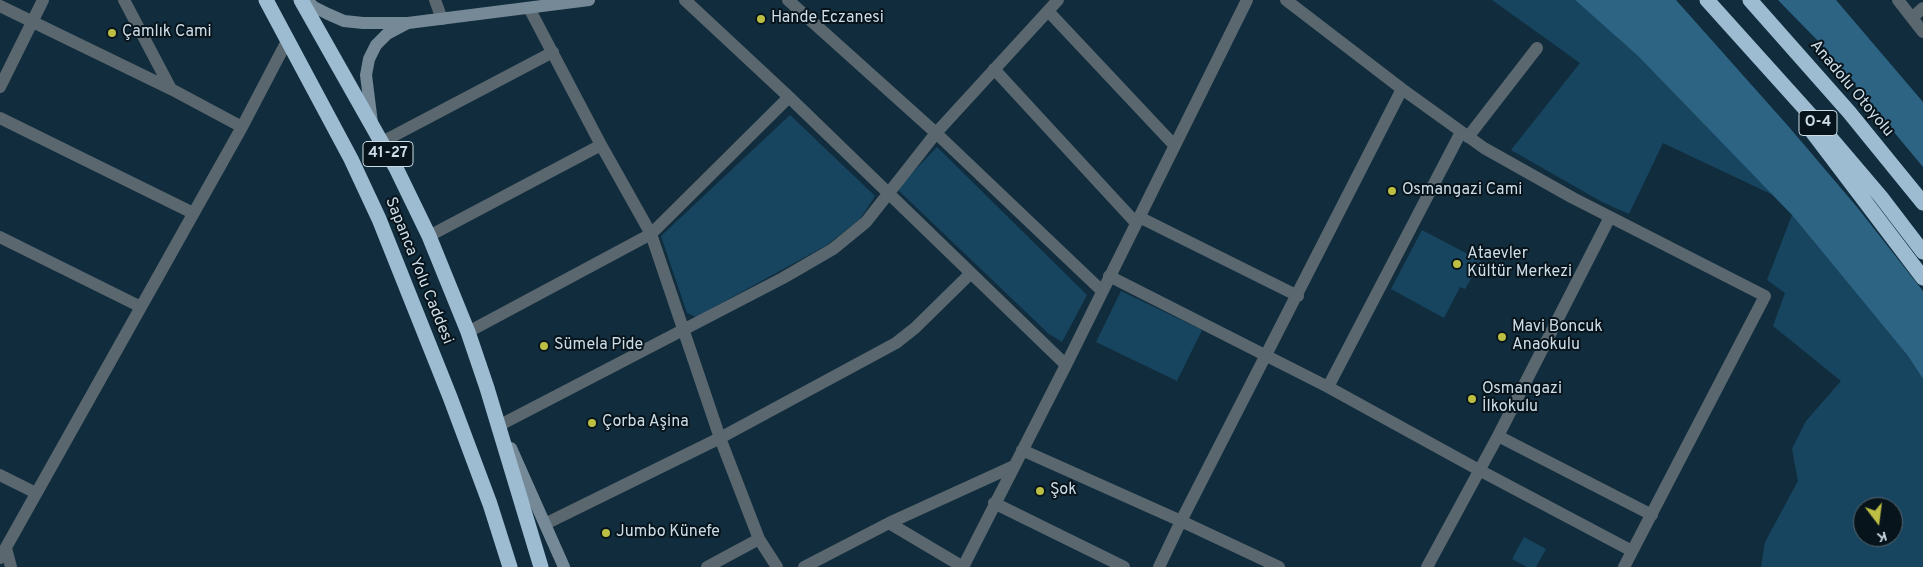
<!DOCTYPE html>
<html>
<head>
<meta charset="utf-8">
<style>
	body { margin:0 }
	#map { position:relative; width:1923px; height:567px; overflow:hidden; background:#112d3d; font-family:Overpass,sans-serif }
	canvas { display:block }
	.north { position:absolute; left:1853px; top:497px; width:50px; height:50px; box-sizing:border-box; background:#08141b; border:1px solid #57646d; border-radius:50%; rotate:165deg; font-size:14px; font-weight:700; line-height:20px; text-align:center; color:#cddde8 }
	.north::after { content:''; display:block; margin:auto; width:18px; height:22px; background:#bcbf43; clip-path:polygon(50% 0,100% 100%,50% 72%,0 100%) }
</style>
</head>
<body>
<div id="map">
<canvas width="1923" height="567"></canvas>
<div class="north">K</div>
</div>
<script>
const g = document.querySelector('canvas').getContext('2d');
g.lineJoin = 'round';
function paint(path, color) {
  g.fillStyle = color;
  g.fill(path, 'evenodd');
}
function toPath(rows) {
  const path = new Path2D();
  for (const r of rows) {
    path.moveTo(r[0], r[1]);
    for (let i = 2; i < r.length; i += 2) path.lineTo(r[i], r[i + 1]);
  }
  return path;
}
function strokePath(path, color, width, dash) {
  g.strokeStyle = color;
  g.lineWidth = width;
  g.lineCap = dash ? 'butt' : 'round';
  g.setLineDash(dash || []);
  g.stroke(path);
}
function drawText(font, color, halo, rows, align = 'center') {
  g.font = font + ' Overpass,sans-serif';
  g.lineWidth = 4;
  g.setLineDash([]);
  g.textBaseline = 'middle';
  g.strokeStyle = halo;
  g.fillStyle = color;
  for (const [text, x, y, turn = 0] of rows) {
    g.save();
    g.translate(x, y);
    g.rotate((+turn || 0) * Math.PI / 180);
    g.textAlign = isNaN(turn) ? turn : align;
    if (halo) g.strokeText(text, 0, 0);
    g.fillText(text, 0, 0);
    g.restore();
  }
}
paint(toPath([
	[1492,0,1575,0,1638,56,1773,195,1663,143,1629,214,1602,202,1511,150,1580,63],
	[790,115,875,196,860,219,827,245,696,317,687,313,661,236],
	[937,147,1087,295,1062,342,1049,334,897,189],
	[1792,215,1908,356,1923,379,1923,567,1761,567,1765,542,1798,481,1792,449,1806,421,1841,381,1773,326,1785,293,1767,280],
	[1863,507,1893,507,1893,537,1863,537],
	[1422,230,1481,261,1465,289,1460,287,1444,318,1391,289],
	[1121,291,1202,330,1177,381,1096,342],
	[1524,537,1546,549,1536,567,1527,567,1512,559]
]), '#17455f');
paint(toPath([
	[1575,0,1676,0,1789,127,1857,207,1923,291,1923,379,1908,356,1792,215,1638,56],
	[1778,0,1836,0,1923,102,1923,167,1819,42]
]), '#2d6484');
strokePath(toPath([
	[124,0,171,89],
	[435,0,442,19],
	[685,0,789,97,1066,365],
	[788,0,936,133,1102,291],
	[1286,0,1402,89,1484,148,1573,198,1765,296,1624,567],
	[1898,0,1923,32],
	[0,6,171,89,242,127],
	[529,8,601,145,651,234,720,438,759,539,777,567],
	[1048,11,1174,145],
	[1912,18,1923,8],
	[994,69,1136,223],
	[0,87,43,0],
	[0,118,193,213],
	[1468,137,1537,48],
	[382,142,553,52],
	[1139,217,1298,296],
	[429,236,601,145],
	[0,237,141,307],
	[1109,276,1328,387,1479,470,1632,551],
	[468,332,651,234,789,97],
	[1328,387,1461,132],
	[500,425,783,278,833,249,866,222,936,133,1058,0],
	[1498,436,1652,515],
	[1022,450,1181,521,1279,567],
	[0,475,36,493],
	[994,503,1124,567],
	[889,523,963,567],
	[545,524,720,438,896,343,915,328,971,273],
	[6,548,11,567],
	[0,558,242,127,287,41],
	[707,567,759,539],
	[804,567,889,523,1014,466],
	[963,567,1066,365,1247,0],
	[1159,567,1181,521,1402,89],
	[1427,567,1498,436,1610,217]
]), '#5a676f', 12);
strokePath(toPath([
	[306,0,314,7,328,14,344,21,363,23,408,23,589,0],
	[372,123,366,75,369,59,376,45,387,34,406,24],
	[511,448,564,567]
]), '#758997', 12);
strokePath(toPath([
	[266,0,351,159,379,219,450,397,490,504,510,567],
	[301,0,396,168,429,236,468,332,487,388,541,567],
	[1707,0,1824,130,1881,197,1923,252],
	[1750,0,1849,112,1923,203],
	[1807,125,1923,278]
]), '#9dbcd1', 15);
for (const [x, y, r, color] of [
	[761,19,5,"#bcbf43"],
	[112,33,5,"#bcbf43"],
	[1392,191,5,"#bcbf43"],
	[1457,264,5,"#bcbf43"],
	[1502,337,5,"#bcbf43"],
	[544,346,5,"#bcbf43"],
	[1472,399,5,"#bcbf43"],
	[592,423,5,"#bcbf43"],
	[1040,491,5,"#bcbf43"],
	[606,533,5,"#bcbf43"]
]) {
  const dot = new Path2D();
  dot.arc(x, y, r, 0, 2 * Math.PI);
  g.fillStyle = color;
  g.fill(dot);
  strokePath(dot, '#08141b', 2);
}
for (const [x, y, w] of [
	[1818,123,38],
	[388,154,50]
]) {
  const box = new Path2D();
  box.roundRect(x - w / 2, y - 12.5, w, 25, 4);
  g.fillStyle = '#08141b';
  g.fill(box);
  strokePath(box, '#cddde8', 1);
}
drawText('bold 15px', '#cddde8', null, [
	["O-4",1818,123],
	["41-27",388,154]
]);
drawText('16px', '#cddde8', '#08141b', [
	["Hande Eczanesi",771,19],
	["Çamlık Cami",122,33],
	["Osmangazi Cami",1402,191],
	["Ataevler",1467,255],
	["Kültür Merkezi",1467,273],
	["Mavi Boncuk",1512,328],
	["Anaokulu",1512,346],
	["Sümela Pide",554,346],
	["Osmangazi",1482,390],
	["İlkokulu",1482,408],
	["Çorba Aşina",602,423],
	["Şok",1050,491],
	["Jumbo Künefe",616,533]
], 'left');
drawText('16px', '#cddde8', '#08141b', [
	["Anadolu Otoyolu",1851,89,50],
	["Sapanca Yolu Caddesi",418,271,68]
]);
</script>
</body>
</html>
